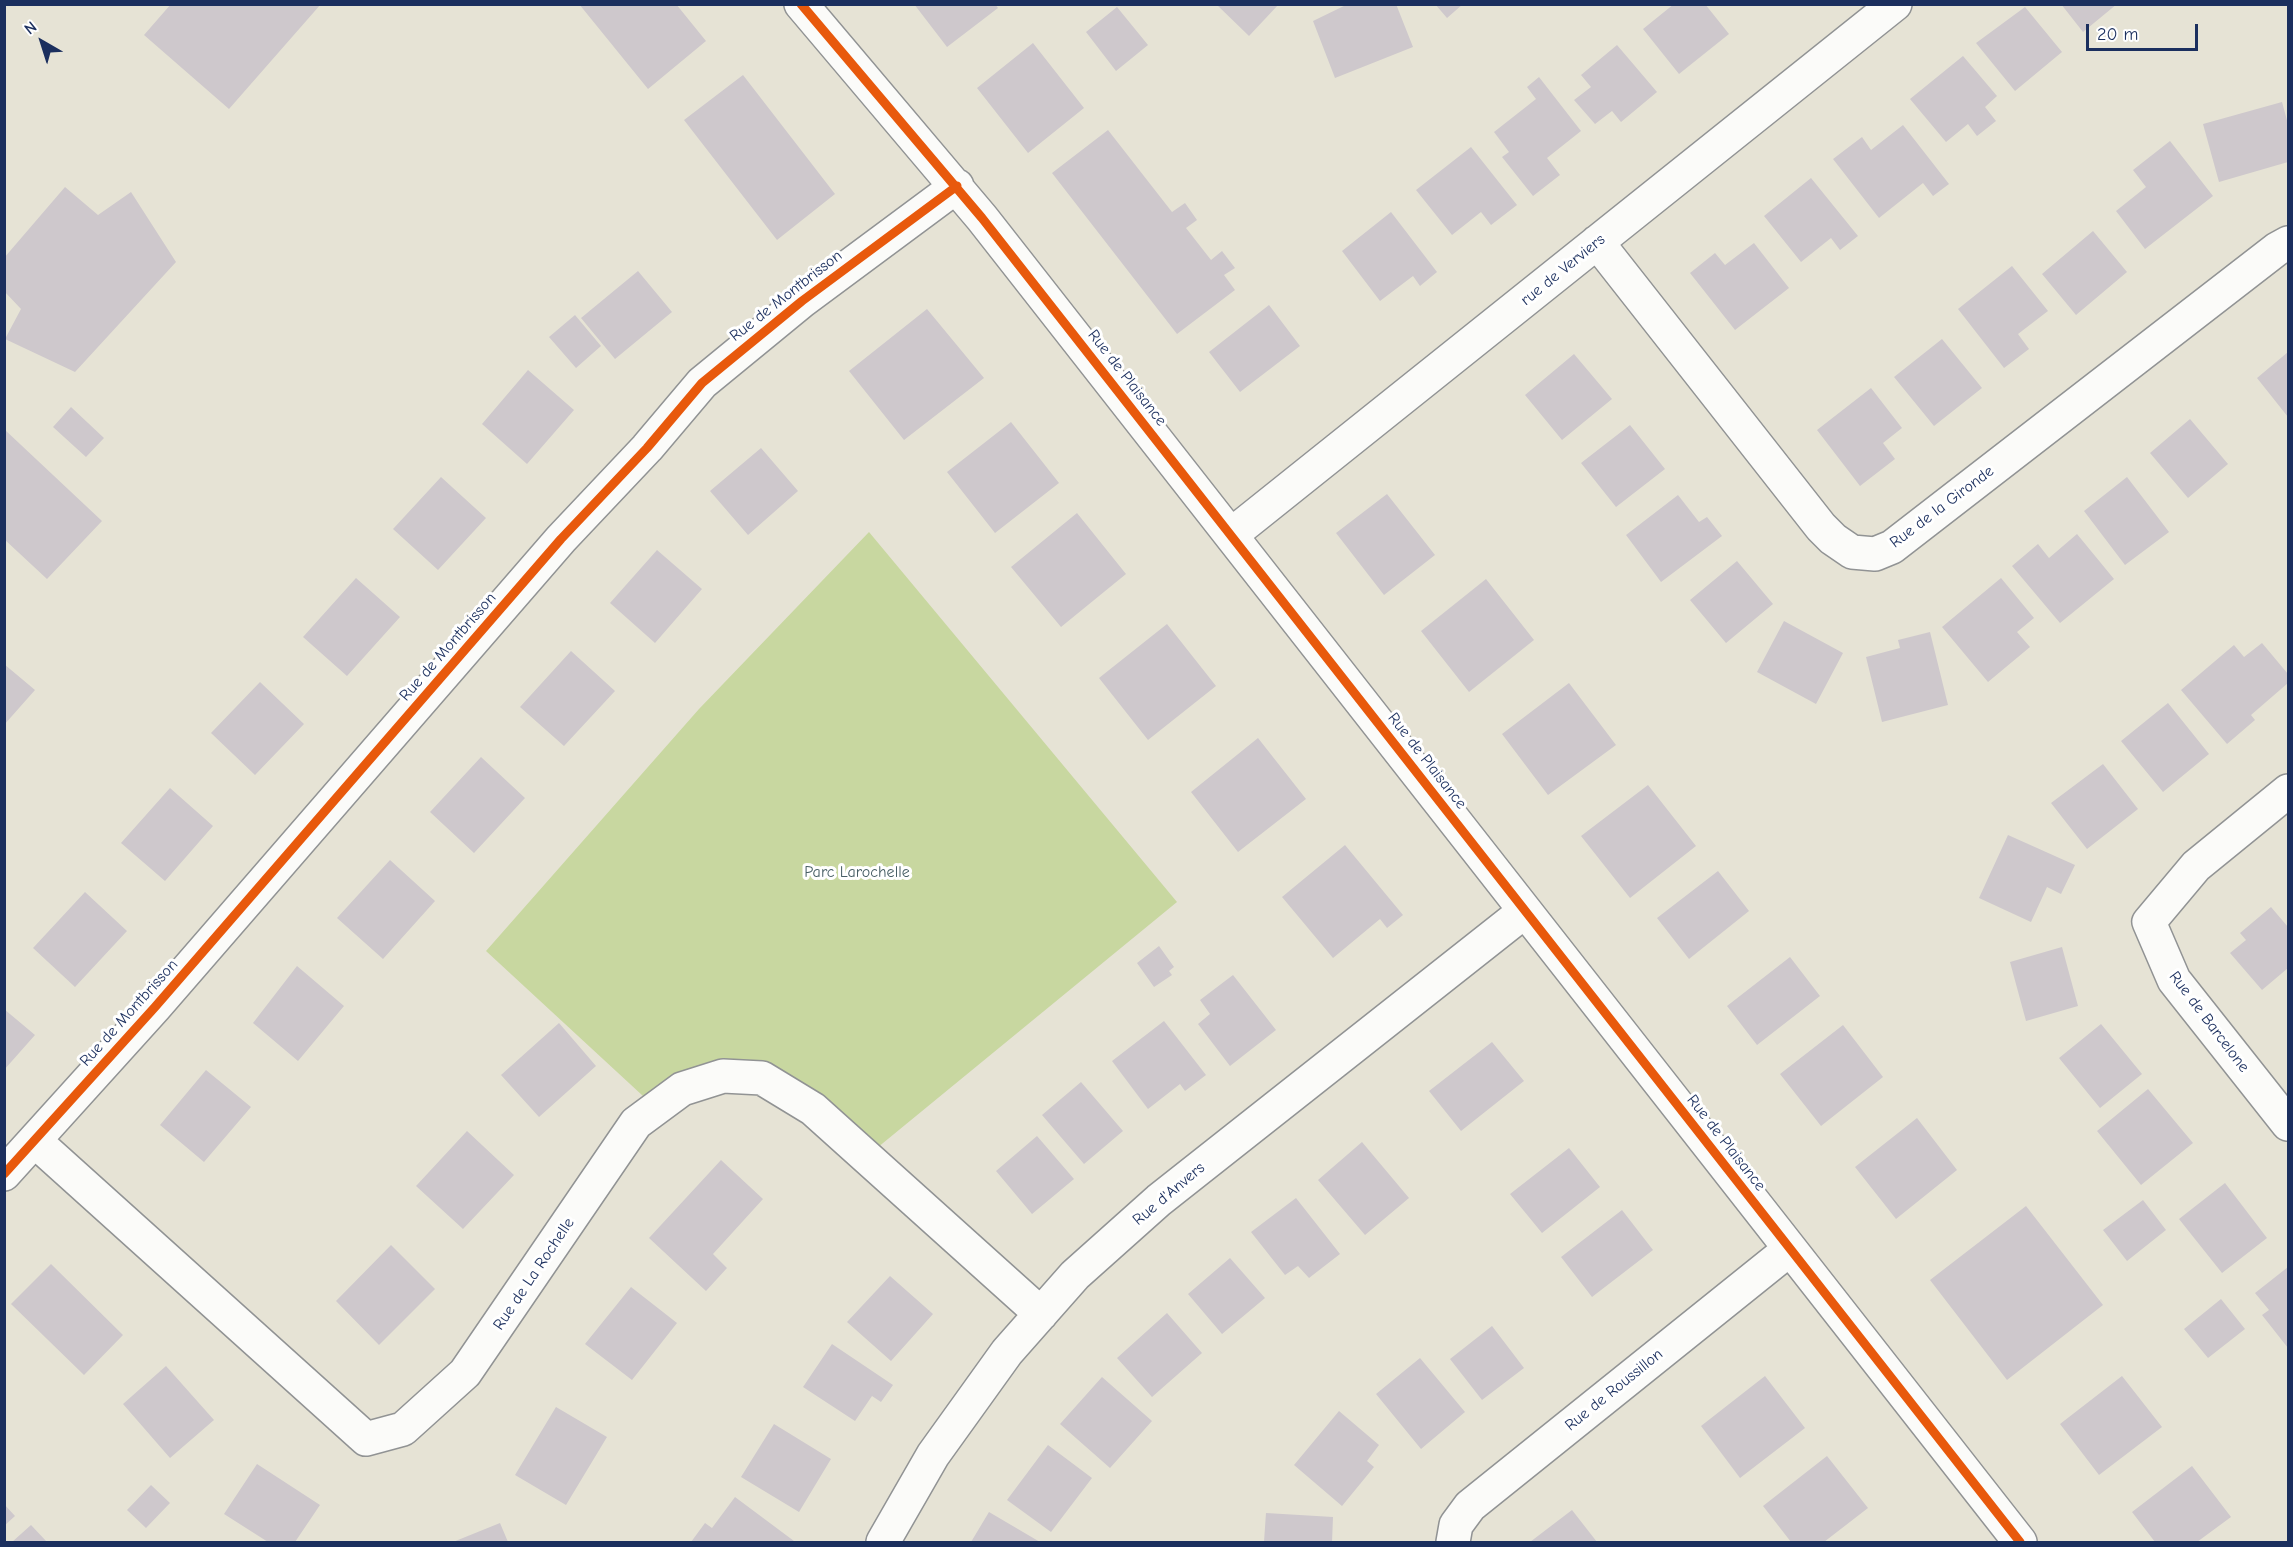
<!DOCTYPE html>
<html>
<head>
<meta charset="utf-8">
<style>
	body { margin:0 }
	#map { position:relative; width:2293px; height:1547px; overflow:hidden; background:#e6e3d5; font-family:"Comic Neue",sans-serif }
	canvas { display:block }
	.frame { position:absolute; inset:0; border:6px solid #1b2f5e; pointer-events:none }
	.north { position:absolute; left:12px; top:12px; width:60px; height:60px; -webkit-text-stroke:4px #fff; paint-order:stroke; rotate:321deg; font-size:16px; font-weight:700; line-height:24px; text-align:center; color:#1b2f5e }
	.north::after { content:''; display:block; margin:auto; width:21px; height:27px; background:#1b2f5e; clip-path:polygon(50% 0,100% 100%,50% 72%,0 100%) }
	.scale { position:absolute; left:2086px; top:24px; width:112px; height:27px; box-sizing:border-box; border:3px solid #1b2f5e; border-top:0; padding-left:8px; font-size:18px; line-height:21px; white-space:nowrap; color:#1b2f5e; -webkit-text-stroke:4px #fff; paint-order:stroke }
</style>
</head>
<body>
<div id="map">
<canvas width="2293" height="1547"></canvas>
<div class="frame"></div>
<div class="north">N</div>
<div class="scale">20 m</div>
</div>
<script>
const g = document.querySelector('canvas').getContext('2d');
g.lineJoin = 'round';
function paint(path, color) {
  g.fillStyle = color;
  g.fill(path, 'evenodd');
}
function toPath(rows) {
  const path = new Path2D();
  for (const r of rows) {
    path.moveTo(r[0], r[1]);
    for (let i = 2; i < r.length; i += 2) path.lineTo(r[i], r[i + 1]);
  }
  return path;
}
function strokePath(path, color, width, dash) {
  g.strokeStyle = color;
  g.lineWidth = width;
  g.lineCap = dash ? 'butt' : 'round';
  g.setLineDash(dash || []);
  g.stroke(path);
}
function drawText(font, color, halo, rows, align = 'center') {
  g.font = font + ' "Comic Neue",sans-serif';
  g.lineWidth = 6;
  g.setLineDash([]);
  g.textBaseline = 'middle';
  g.strokeStyle = halo;
  g.fillStyle = color;
  for (const [text, x, y, turn = 0] of rows) {
    g.save();
    g.translate(x, y);
    g.rotate((+turn || 0) * Math.PI / 180);
    g.textAlign = isNaN(turn) ? turn : align;
    if (halo) g.strokeText(text, 0, 0);
    g.fillText(text, 0, 0);
    g.restore();
  }
}
paint(toPath([
	[869,532,1177,902,866,1157,762,1078,656,1108,486,951,699,709]
]), '#c8d7a0');
paint(toPath([
	[171,4,321,4,229,109,144,35],
	[579,4,676,4,706,41,648,89],
	[914,4,995,4,998,8,947,47],
	[1216,4,1279,4,1249,36],
	[1348,4,1396,4,1413,47,1335,78,1313,21],
	[1435,4,1463,4,1447,18],
	[1674,4,1705,4,1729,34,1679,74,1643,29],
	[2061,4,2117,4,2083,32],
	[1117,7,1148,45,1116,71,1086,32],
	[2025,7,2062,52,2015,91,1976,43],
	[1033,43,1084,108,1028,153,977,88],
	[1617,45,1657,92,1621,122,1612,111,1595,124,1574,100,1591,87,1581,75],
	[1963,56,1997,96,1985,107,1996,121,1977,136,1968,124,1946,142,1910,99],
	[743,75,835,194,777,240,684,120],
	[1539,77,1581,131,1547,158,1560,175,1533,196,1502,157,1509,152,1494,132,1536,99,1527,87],
	[2282,102,2288,124,2288,162,2219,182,2203,124],
	[1903,125,1949,184,1933,196,1923,183,1879,218,1833,159,1862,137,1871,150],
	[1108,130,1172,212,1185,203,1197,220,1186,228,1211,260,1222,251,1235,268,1224,275,1235,290,1177,334,1052,173],
	[2170,141,2213,196,2145,249,2116,211,2146,187,2133,170],
	[1471,147,1517,205,1491,225,1481,212,1452,235,1416,190],
	[1811,178,1858,236,1840,250,1831,238,1801,262,1764,216],
	[65,187,98,215,131,192,176,262,75,372,5,339,21,309,4,291,4,258],
	[1391,212,1437,272,1420,286,1413,276,1380,301,1342,251],
	[2093,231,2127,272,2076,315,2042,274],
	[1754,243,1789,288,1735,330,1690,273,1715,253,1725,265],
	[2012,266,2048,311,2018,334,2029,349,2004,368,1958,309],
	[638,271,672,312,615,359,581,318],
	[1269,305,1300,346,1240,392,1209,352],
	[927,309,984,378,904,440,849,371],
	[575,315,601,346,576,368,549,337],
	[1942,339,1982,388,1934,426,1894,377],
	[2288,352,2288,417,2257,378],
	[1574,354,1612,399,1562,440,1525,395],
	[528,370,574,410,527,464,482,424],
	[1871,388,1902,428,1883,443,1895,459,1860,486,1817,430],
	[71,407,104,438,86,457,53,427],
	[2190,419,2228,464,2188,498,2150,453],
	[1011,422,1059,483,995,533,947,472],
	[1630,425,1665,469,1616,507,1581,463],
	[4,429,102,521,47,579,4,539],
	[761,448,798,491,748,535,710,491],
	[441,477,486,518,438,570,393,529],
	[2127,477,2169,532,2125,565,2084,511],
	[1387,494,1435,555,1384,595,1336,533],
	[1678,495,1699,522,1707,517,1722,536,1661,582,1626,535],
	[1077,513,1126,574,1061,627,1011,567],
	[2077,534,2114,579,2060,623,2012,566,2038,544,2049,558],
	[657,550,702,589,655,643,610,603],
	[1737,561,1773,604,1726,643,1690,600],
	[356,578,400,617,347,676,303,637],
	[2001,578,2034,618,2017,632,2030,647,1988,682,1942,627],
	[1486,579,1534,640,1469,692,1421,631],
	[1784,621,1843,653,1816,704,1757,672],
	[1167,624,1216,686,1148,740,1099,678],
	[1930,632,1948,705,1882,722,1866,657,1900,648,1898,640],
	[2262,643,2288,674,2288,683,2251,715,2255,720,2227,744,2181,690,2234,645,2244,657],
	[571,651,615,691,564,746,520,707],
	[4,664,35,690,4,725],
	[260,682,304,724,255,775,211,733],
	[1569,683,1616,745,1548,795,1502,734],
	[2168,703,2209,754,2163,792,2121,741],
	[1258,738,1306,799,1238,852,1191,792],
	[481,757,525,798,474,853,430,812],
	[2103,764,2138,809,2087,849,2051,803],
	[1648,785,1696,846,1630,898,1581,836],
	[170,788,213,826,165,881,121,843],
	[2008,835,2075,865,2061,894,2047,887,2031,922,1979,898],
	[1345,845,1403,915,1387,928,1380,919,1333,958,1282,897],
	[390,860,435,901,383,959,337,918],
	[1718,871,1749,911,1689,959,1657,918],
	[85,892,127,931,75,987,33,948],
	[2271,907,2288,927,2288,968,2262,990,2230,953,2246,940,2240,933],
	[1159,946,1174,967,1169,971,1172,975,1154,987,1137,963],
	[2062,947,2078,1006,2026,1021,2010,962],
	[1790,957,1820,996,1757,1045,1727,1006],
	[297,966,344,1006,298,1061,253,1023],
	[1233,975,1276,1030,1230,1066,1198,1024,1210,1014,1200,1000],
	[4,1009,35,1035,4,1070],
	[1164,1021,1206,1075,1185,1091,1180,1084,1148,1109,1112,1061],
	[559,1023,596,1066,539,1117,501,1075],
	[2101,1024,2142,1074,2100,1108,2059,1058],
	[1843,1025,1883,1077,1821,1126,1780,1074],
	[1492,1042,1524,1081,1461,1131,1429,1091],
	[206,1070,251,1107,204,1162,160,1125],
	[1081,1082,1123,1131,1084,1164,1042,1115],
	[2148,1089,2193,1143,2141,1185,2097,1131],
	[1917,1118,1957,1170,1896,1219,1855,1167],
	[467,1131,514,1175,463,1229,416,1186],
	[1037,1136,1074,1179,1032,1214,996,1171],
	[1362,1142,1409,1198,1365,1235,1318,1180],
	[1569,1148,1600,1187,1542,1233,1510,1194],
	[721,1160,763,1199,713,1254,727,1268,706,1291,649,1238],
	[2225,1183,2267,1238,2222,1273,2179,1219],
	[1296,1198,1340,1254,1309,1278,1298,1266,1285,1275,1251,1232],
	[2143,1200,2166,1230,2127,1261,2103,1230],
	[2026,1206,2103,1305,2007,1380,1930,1280],
	[1622,1210,1653,1250,1592,1297,1561,1257],
	[391,1245,435,1289,379,1345,336,1301],
	[1230,1258,1265,1298,1222,1334,1188,1294],
	[51,1264,123,1335,84,1375,11,1304],
	[2288,1267,2288,1348,2262,1315,2269,1310,2255,1293],
	[890,1276,933,1314,891,1361,847,1322],
	[631,1287,677,1323,632,1380,585,1344],
	[2221,1299,2245,1329,2208,1358,2184,1329],
	[1167,1313,1202,1353,1152,1397,1117,1358],
	[1492,1326,1524,1368,1482,1400,1450,1359],
	[832,1344,893,1385,881,1402,872,1396,855,1421,803,1387],
	[1420,1358,1465,1412,1421,1449,1376,1394],
	[166,1366,214,1420,170,1458,123,1404],
	[1765,1376,1805,1428,1740,1478,1701,1426],
	[2122,1376,2162,1427,2099,1475,2060,1424],
	[1102,1377,1152,1421,1110,1468,1060,1424],
	[556,1407,607,1437,566,1505,515,1475],
	[1339,1411,1379,1445,1367,1461,1374,1467,1342,1506,1294,1465],
	[774,1424,831,1459,799,1512,741,1477],
	[1048,1445,1092,1478,1051,1532,1007,1500],
	[1827,1456,1868,1508,1824,1542,1791,1542,1763,1506],
	[257,1464,320,1505,295,1542,268,1542,224,1514],
	[2192,1466,2231,1517,2197,1542,2155,1542,2132,1512],
	[151,1485,170,1503,146,1528,127,1510],
	[735,1497,794,1541,793,1542,691,1542,705,1523,712,1528],
	[4,1504,15,1516,4,1526],
	[1572,1510,1597,1542,1530,1542],
	[989,1512,1040,1542,971,1542],
	[1266,1513,1333,1517,1332,1542,1264,1542],
	[500,1523,508,1542,453,1542],
	[31,1525,47,1542,12,1542]
]), '#cec8cc');
const minor = toPath([
	[801,4,982,218,2020,1542],
	[1597,242,1821,527,1833,539,1852,552,1875,554,1892,547,2277,249,2288,243],
	[1231,535,1895,4],
	[2288,791,2196,866,2149,922,2174,980,2288,1124],
	[35,1141,366,1439,403,1429,465,1373,636,1123,682,1089,723,1076,762,1078,813,1109,1041,1314],
	[4,1174,155,1007,561,539,647,448,702,383,802,301,957,186],
	[883,1542,933,1455,1007,1352,1075,1275,1159,1200,1525,911],
	[1453,1542,1456,1525,1470,1506,1790,1249]
]);
strokePath(minor, '#919394', 36);
strokePath(minor, '#fbfbf9', 33);
strokePath(toPath([
	[801,4,982,218,2020,1542],
	[4,1174,155,1007,561,539,647,448,702,383,802,301,957,186]
]), '#e8590c', 9);
drawText('16px', '#1b2f5e', '#fff', [
	["rue de Verviers",1563,270,-39],
	["Rue de Montbrisson",786,296,-38],
	["Rue de Plaisance",1127,378,52],
	["Rue de la Gironde",1942,507,-37],
	["Rue de Montbrisson",448,647,-49],
	["Rue de Plaisance",1427,761,52],
	["Rue de Montbrisson",129,1013,-48],
	["Rue de Barcelone",2209,1022,53],
	["Rue de Plaisance",1726,1143,52],
	["Rue d'Anvers",1169,1194,-40],
	["Rue de La Rochelle",534,1274,-56],
	["Rue de Roussillon",1614,1390,-39]
]);
drawText('16px', '#475e65', '#fff', [
	["Parc Larochelle",857,872]
]);
</script>
</body>
</html>
